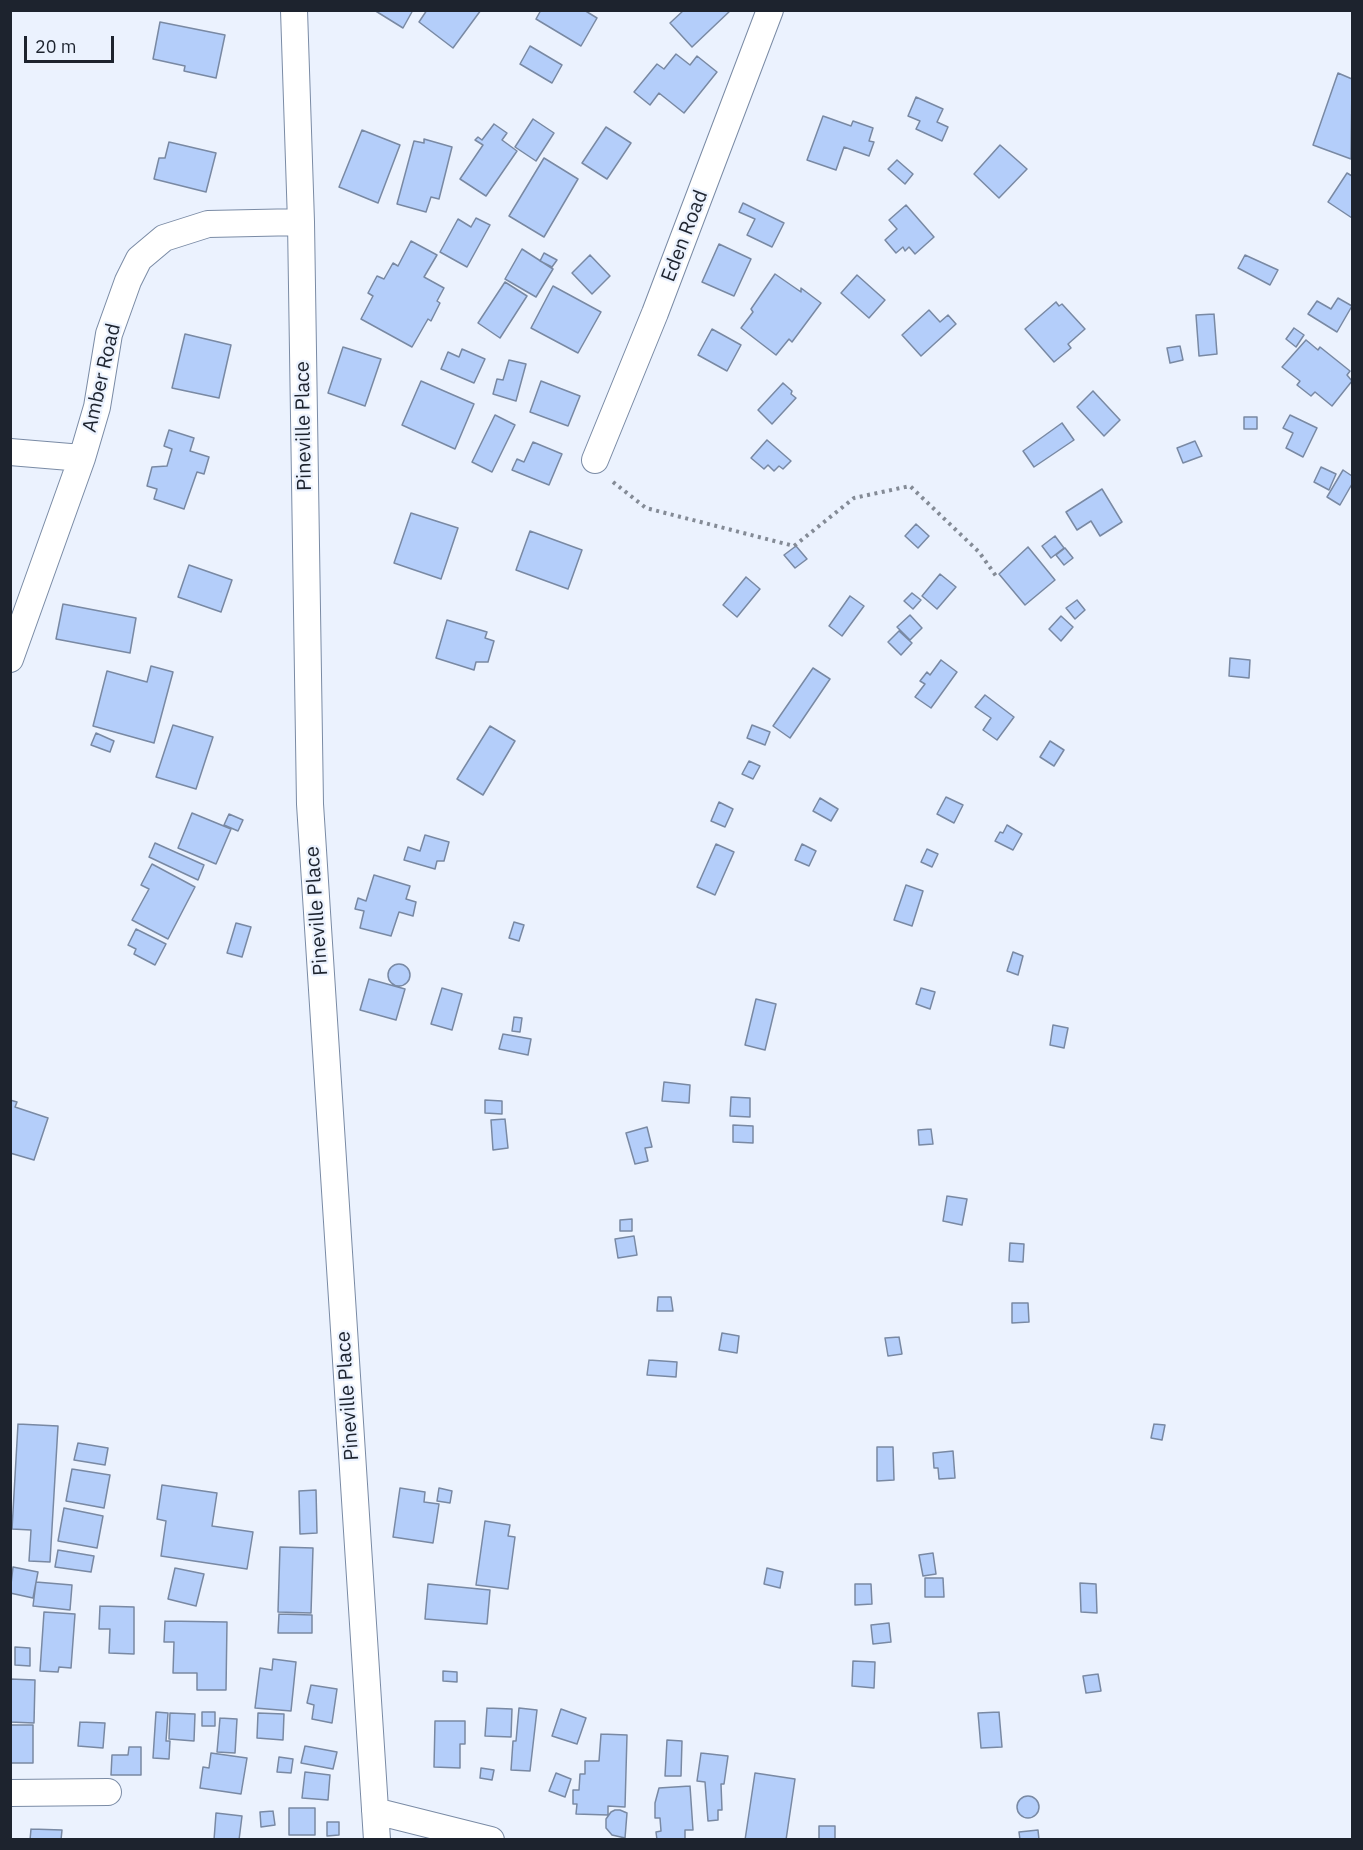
<!DOCTYPE html>
<html>
<head>
<meta charset="utf-8">
<style>
	body { margin:0 }
	#map { position:relative; width:1363px; height:1850px; overflow:hidden; background:#ebf2fe; font-family:"IBM Plex Sans",sans-serif }
	canvas { display:block }
	.frame { position:absolute; inset:0; border:12px solid #1d232e; pointer-events:none }
	.scale { position:absolute; left:24px; top:36px; width:90px; height:27px; box-sizing:border-box; border:3px solid #1d232e; border-top:0; padding-left:8px; font-size:18px; line-height:21px; white-space:nowrap; color:#1d232e; -webkit-text-stroke:4px #ebf2fe; paint-order:stroke }
</style>
</head>
<body>
<div id="map">
<canvas width="1363" height="1850"></canvas>
<div class="frame"></div>
<div class="scale">20 m</div>
</div>
<script>
const g = document.querySelector('canvas').getContext('2d');
g.lineJoin = 'round';
function paint(path, color) {
  g.fillStyle = color;
  g.fill(path, 'evenodd');
}
function toPath(rows) {
  const path = new Path2D();
  for (const r of rows) {
    if (r.length === 3) {
      path.moveTo(r[0] + r[2], r[1]);
      path.arc(r[0], r[1], r[2], 0, 2 * Math.PI);
      continue;
    }
    path.moveTo(r[0], r[1]);
    for (let i = 2; i < r.length; i += 2) path.lineTo(r[i], r[i + 1]);
  }
  return path;
}
function strokePath(path, color, width, dash) {
  g.strokeStyle = color;
  g.lineWidth = width;
  g.lineCap = dash ? 'butt' : 'round';
  g.setLineDash(dash || []);
  g.stroke(path);
}
function drawText(font, color, halo, rows, align = 'center') {
  g.font = font + ' "IBM Plex Sans",sans-serif';
  g.lineWidth = 4.5;
  g.setLineDash([]);
  g.textBaseline = 'middle';
  g.strokeStyle = halo;
  g.fillStyle = color;
  for (const [text, x, y, turn = 0] of rows) {
    g.save();
    g.translate(x, y);
    g.rotate((+turn || 0) * Math.PI / 180);
    g.textAlign = isNaN(turn) ? turn : align;
    if (halo) g.strokeText(text, 0, 0);
    g.fillText(text, 0, 0);
    g.restore();
  }
}
const building = toPath([
	[374,10,413,10,403,28,374,10],
	[427,10,481,10,453,48,419,22,427,10],
	[541,10,584,10,597,18,581,46,536,19,541,10],
	[684,10,731,10,692,47,670,23,684,10],
	[160,22,225,35,216,78,184,71,185,66,153,59,160,22],
	[530,46,562,65,552,83,520,64,530,46],
	[676,54,690,65,697,56,717,72,684,113,659,93,650,105,634,92,657,64,664,69,676,54],
	[1338,73,1352,79,1351,159,1313,145,1338,73],
	[916,97,943,109,937,122,948,127,942,141,916,129,920,121,908,116,916,97],
	[823,116,851,126,853,121,873,128,869,141,874,142,869,156,844,147,836,170,807,160,823,116],
	[533,119,554,133,536,161,515,147,533,119],
	[494,124,507,133,502,140,517,151,486,196,460,179,483,145,475,140,478,137,482,140,494,124],
	[606,127,631,143,607,179,582,163,606,127],
	[362,130,400,145,378,203,339,187,362,130],
	[424,139,452,147,439,199,431,197,426,212,397,204,414,141,424,143,424,139],
	[169,142,216,153,206,192,154,179,159,158,165,158,169,142],
	[1000,145,1027,169,999,198,974,174,1000,145],
	[544,158,578,179,544,237,509,216,544,158],
	[897,160,913,174,905,184,888,169,897,160],
	[1347,173,1352,176,1352,218,1328,202,1347,173],
	[743,203,784,223,772,247,747,235,755,219,739,212,743,203],
	[906,205,934,237,915,254,909,247,905,251,903,247,896,253,885,240,897,229,889,220,906,205],
	[476,218,490,225,467,267,440,252,458,219,471,227,476,218],
	[411,241,437,255,424,277,444,288,437,301,440,303,431,321,428,319,412,347,361,319,373,296,368,293,377,276,384,279,393,263,398,266,411,241],
	[719,244,751,259,734,296,702,282,719,244],
	[522,249,553,269,536,297,505,279,522,249],
	[544,253,557,260,552,267,540,261,544,253],
	[590,255,610,276,592,294,572,273,590,255],
	[1245,255,1278,270,1270,285,1238,268,1245,255],
	[775,274,801,292,801,288,821,303,792,342,789,339,776,355,741,328,753,312,751,309,775,274],
	[857,275,885,300,869,318,841,293,857,275],
	[505,282,527,296,500,338,478,323,505,282],
	[553,286,601,312,578,353,531,328,553,286],
	[1338,298,1352,306,1337,332,1308,314,1317,301,1331,309,1338,298],
	[1056,302,1059,306,1062,304,1085,329,1068,344,1071,348,1054,362,1025,329,1056,302],
	[929,310,940,322,948,315,956,324,921,356,902,335,929,310],
	[1214,314,1217,354,1199,356,1196,315,1214,314],
	[1294,328,1304,335,1296,347,1286,339,1294,328],
	[712,329,741,345,727,371,698,355,712,329],
	[185,334,231,345,219,398,172,388,185,334],
	[1306,340,1318,350,1320,347,1350,371,1347,375,1352,381,1332,406,1315,392,1311,396,1297,385,1300,381,1282,367,1306,340],
	[1180,346,1183,360,1170,363,1167,348,1180,346],
	[343,347,381,359,365,406,328,393,343,347],
	[462,349,485,359,474,383,441,369,448,352,459,357,462,349],
	[509,360,526,364,516,401,493,394,497,379,503,380,509,360],
	[421,381,474,404,455,449,402,425,421,381],
	[541,381,580,396,568,426,530,412,541,381],
	[783,383,792,391,791,394,796,398,772,424,758,410,783,383],
	[1093,391,1120,420,1104,436,1077,407,1093,391],
	[495,415,515,425,492,472,472,462,495,415],
	[1290,415,1317,428,1303,457,1286,448,1293,433,1283,428,1290,415],
	[1244,417,1257,417,1257,429,1244,429,1244,417],
	[1062,423,1074,440,1034,467,1023,451,1062,423],
	[169,430,194,438,190,451,209,457,204,474,197,472,184,509,154,499,157,489,147,486,152,467,167,466,172,449,164,446,169,430],
	[767,440,791,461,783,469,779,466,774,471,768,465,764,469,751,458,767,440],
	[1195,441,1202,456,1183,463,1177,448,1195,441],
	[533,442,562,454,549,485,512,470,517,459,524,462,533,442],
	[1321,467,1336,474,1329,490,1314,482,1321,467],
	[1343,470,1352,476,1352,484,1340,505,1327,497,1343,470],
	[1102,489,1122,522,1100,536,1091,521,1077,530,1066,512,1102,489],
	[411,513,458,528,441,579,394,563,411,513],
	[916,524,929,536,918,548,905,536,916,524],
	[530,531,582,550,568,589,516,570,530,531],
	[1055,536,1064,548,1051,558,1042,546,1055,536],
	[796,546,807,559,795,568,784,555,796,546],
	[1028,547,1055,580,1025,605,999,574,1028,547],
	[1065,548,1073,558,1064,565,1056,555,1065,548],
	[189,565,232,580,221,612,178,597,189,565],
	[940,574,956,587,937,609,922,596,940,574],
	[746,577,760,589,737,617,723,605,746,577],
	[912,593,921,600,913,609,904,601,912,593],
	[850,596,864,606,842,636,829,626,850,596],
	[1077,600,1085,610,1075,619,1066,608,1077,600],
	[63,604,136,618,130,653,56,639,63,604],
	[910,615,922,628,910,640,897,627,910,615],
	[1061,616,1073,627,1061,641,1049,629,1061,616],
	[447,620,487,632,485,638,494,641,488,662,476,662,474,670,436,658,447,620],
	[899,631,912,643,901,655,888,642,899,631],
	[1230,658,1250,660,1249,678,1229,676,1230,658],
	[941,660,957,672,931,708,915,697,925,684,920,681,927,672,930,675,941,660],
	[151,666,173,672,154,743,93,726,107,671,147,682,151,666],
	[813,668,830,679,790,738,773,726,813,668],
	[985,695,1014,717,997,740,983,730,991,718,975,707,985,695],
	[173,725,213,737,196,789,156,777,173,725],
	[752,725,770,732,765,745,747,738,752,725],
	[490,726,515,741,483,795,457,779,490,726],
	[96,733,114,741,110,752,91,745,96,733],
	[1050,741,1064,750,1054,766,1040,757,1050,741],
	[749,761,760,766,753,779,742,774,749,761],
	[946,797,963,805,954,823,937,814,946,797],
	[820,798,838,809,831,821,813,811,820,798],
	[719,802,733,809,725,827,711,821,719,802],
	[192,813,231,829,216,864,178,848,192,813],
	[229,814,243,820,238,831,224,825,229,814],
	[1007,825,1022,834,1013,850,995,841,1000,832,1003,833,1007,825],
	[425,835,449,842,444,861,437,861,435,869,404,860,408,847,420,851,425,835],
	[155,843,204,865,198,880,149,857,155,843],
	[716,844,734,852,715,895,697,887,716,844],
	[802,844,816,851,809,866,795,860,802,844],
	[927,849,938,854,932,867,921,862,927,849],
	[152,864,195,887,168,939,132,920,149,889,141,885,152,864],
	[374,875,410,886,406,899,416,902,413,916,399,912,391,936,360,928,364,911,355,909,358,898,366,901,374,875],
	[906,885,923,891,912,926,894,920,906,885],
	[514,922,524,925,519,941,509,938,514,922],
	[236,923,251,927,242,957,227,953,236,923],
	[136,929,166,944,155,965,134,954,136,949,128,945,136,929],
	[1013,952,1023,956,1018,975,1007,971,1013,952],
	[399,975,11],
	[369,979,405,989,396,1020,360,1010,369,979],
	[442,988,462,994,452,1030,431,1024,442,988],
	[921,988,935,992,930,1009,916,1004,921,988],
	[756,999,776,1004,765,1050,745,1045,756,999],
	[514,1017,522,1018,520,1032,512,1031,514,1017],
	[1053,1025,1068,1028,1064,1048,1050,1045,1053,1025],
	[503,1034,531,1039,528,1055,499,1049,503,1034],
	[664,1082,690,1085,689,1103,662,1101,664,1082],
	[731,1097,750,1098,750,1117,730,1116,731,1097],
	[10,1100,17,1102,15,1107,48,1118,34,1160,10,1153,10,1100],
	[485,1100,502,1101,502,1114,485,1113,485,1100],
	[505,1119,508,1148,493,1150,491,1120,505,1119],
	[733,1125,753,1126,753,1143,733,1142,733,1125],
	[647,1127,652,1147,645,1148,648,1161,635,1164,626,1133,647,1127],
	[931,1129,933,1144,919,1145,918,1130,931,1129],
	[947,1196,967,1199,962,1225,943,1221,947,1196],
	[632,1219,632,1231,620,1231,620,1220,632,1219],
	[634,1236,637,1255,618,1258,615,1239,634,1236],
	[1010,1243,1024,1244,1023,1262,1009,1261,1010,1243],
	[658,1297,671,1297,673,1311,657,1311,658,1297],
	[1012,1303,1028,1303,1029,1322,1012,1323,1012,1303],
	[722,1333,739,1336,737,1353,719,1350,722,1333],
	[899,1337,902,1354,888,1356,885,1338,899,1337],
	[649,1360,677,1362,676,1377,647,1375,649,1360],
	[18,1424,58,1426,50,1562,29,1561,31,1530,12,1529,18,1424],
	[1154,1424,1165,1425,1162,1440,1151,1438,1154,1424],
	[78,1443,108,1448,105,1465,74,1460,78,1443],
	[877,1447,893,1447,894,1480,877,1481,877,1447],
	[953,1451,955,1478,939,1479,938,1468,934,1468,933,1453,953,1451],
	[72,1469,110,1475,104,1508,66,1501,72,1469],
	[162,1485,217,1493,212,1526,253,1532,247,1569,161,1556,166,1521,157,1519,162,1485],
	[400,1488,425,1492,424,1502,439,1504,433,1543,393,1537,400,1488],
	[439,1488,452,1491,450,1503,437,1501,439,1488],
	[316,1490,317,1533,300,1534,299,1491,316,1490],
	[64,1508,103,1516,97,1548,58,1541,64,1508],
	[485,1521,510,1525,508,1536,515,1537,508,1589,476,1585,485,1521],
	[280,1547,313,1548,311,1613,278,1612,280,1547],
	[58,1550,94,1556,91,1572,55,1567,58,1550],
	[933,1553,936,1574,923,1576,919,1555,933,1553],
	[13,1567,38,1572,33,1598,10,1593,13,1567],
	[175,1568,204,1574,196,1606,168,1599,175,1568],
	[767,1568,783,1572,780,1588,764,1584,767,1568],
	[925,1578,943,1578,944,1597,925,1597,925,1578],
	[36,1582,72,1585,70,1610,33,1606,36,1582],
	[1080,1583,1096,1584,1097,1613,1081,1612,1080,1583],
	[428,1584,490,1590,487,1624,425,1619,428,1584],
	[855,1584,871,1584,872,1604,855,1605,855,1584],
	[100,1606,134,1607,134,1654,109,1653,110,1629,99,1629,100,1606],
	[44,1612,75,1614,71,1668,59,1667,58,1672,40,1671,44,1612],
	[279,1614,312,1615,312,1633,278,1633,279,1614],
	[165,1621,227,1622,226,1690,197,1690,197,1673,173,1673,174,1642,164,1642,165,1621],
	[889,1623,891,1642,873,1644,871,1625,889,1623],
	[15,1647,30,1648,30,1666,15,1665,15,1647],
	[273,1659,296,1662,291,1711,255,1708,260,1668,272,1670,273,1659],
	[853,1661,875,1662,874,1688,852,1686,853,1661],
	[443,1671,457,1672,457,1682,443,1681,443,1671],
	[1098,1674,1101,1691,1086,1693,1083,1676,1098,1674],
	[10,1679,35,1680,34,1723,10,1722,10,1679],
	[311,1685,337,1689,332,1723,312,1719,314,1705,307,1703,311,1685],
	[487,1708,512,1709,511,1737,485,1736,487,1708],
	[519,1708,537,1710,530,1771,511,1770,513,1741,516,1741,519,1708],
	[561,1709,586,1718,577,1744,552,1736,561,1709],
	[156,1712,168,1713,166,1741,170,1741,169,1759,153,1758,156,1712],
	[202,1712,215,1712,215,1726,202,1726,202,1712],
	[999,1712,1002,1747,981,1748,978,1713,999,1712],
	[170,1713,195,1714,194,1741,169,1739,170,1713],
	[258,1713,284,1714,283,1740,257,1738,258,1713],
	[220,1718,237,1719,235,1753,217,1752,220,1718],
	[435,1721,465,1721,465,1744,460,1744,460,1768,434,1767,435,1721],
	[80,1722,105,1723,103,1748,78,1746,80,1722],
	[10,1725,33,1725,33,1763,10,1763,10,1725],
	[601,1734,627,1735,625,1807,608,1806,608,1815,576,1814,577,1804,573,1804,573,1790,579,1790,580,1774,585,1774,585,1761,599,1761,601,1734],
	[667,1740,682,1741,681,1776,665,1776,667,1740],
	[305,1746,337,1752,333,1769,301,1763,305,1746],
	[129,1747,141,1747,141,1775,111,1775,112,1755,128,1755,129,1747],
	[211,1753,247,1758,241,1794,200,1788,203,1767,209,1768,211,1753],
	[701,1753,728,1756,724,1784,721,1784,722,1810,718,1810,718,1820,708,1821,705,1782,697,1781,701,1753],
	[279,1757,293,1759,291,1773,277,1772,279,1757],
	[481,1768,494,1770,492,1780,480,1778,481,1768],
	[305,1772,330,1775,328,1800,302,1798,305,1772],
	[556,1773,571,1779,565,1797,549,1791,556,1773],
	[755,1773,795,1779,786,1840,745,1840,755,1773],
	[690,1786,693,1830,685,1830,685,1840,657,1840,656,1832,661,1831,660,1818,655,1818,655,1803,659,1788,690,1786],
	[1028,1807,11],
	[289,1808,315,1808,315,1835,289,1835,289,1808],
	[615,1810,620,1810,627,1813,625,1838,612,1835,606,1828,606,1819,611,1812,615,1810],
	[273,1811,275,1825,261,1827,260,1812,273,1811],
	[216,1813,242,1816,239,1840,214,1840,216,1813],
	[327,1822,339,1822,339,1835,327,1836,327,1822],
	[819,1826,835,1826,835,1840,819,1840,819,1826],
	[31,1829,62,1830,61,1840,30,1840,31,1829],
	[1038,1830,1039,1840,1020,1840,1019,1832,1038,1830]
]);
paint(building, '#b4cefa');
strokePath(building, '#7989a3', 1.5);
const street = toPath([
	[294,10,301,222,310,804,377,1840],
	[10,452,82,458],
	[595,460,655,313,770,10],
	[10,659,82,458,97,407,109,334,128,281,139,259,164,238,208,224,301,222],
	[10,1793,108,1792],
	[375,1811,491,1840]
]);
strokePath(street, '#7a8ba5', 28);
strokePath(toPath([
	[613,482,646,508,794,546,854,498,910,486,979,552,996,576]
]), '#848b96', 4, [3, 4.5]);
strokePath(street, '#fff', 26);
drawText('20px', '#1d232e', '#ebf2fe', [
	["Eden Road",685,236,-69],
	["Amber Road",102,378,-77],
	["Pineville Place",304,426,-91],
	["Pineville Place",317,911,-94],
	["Pineville Place",348,1396,-94]
]);
</script>
</body>
</html>
